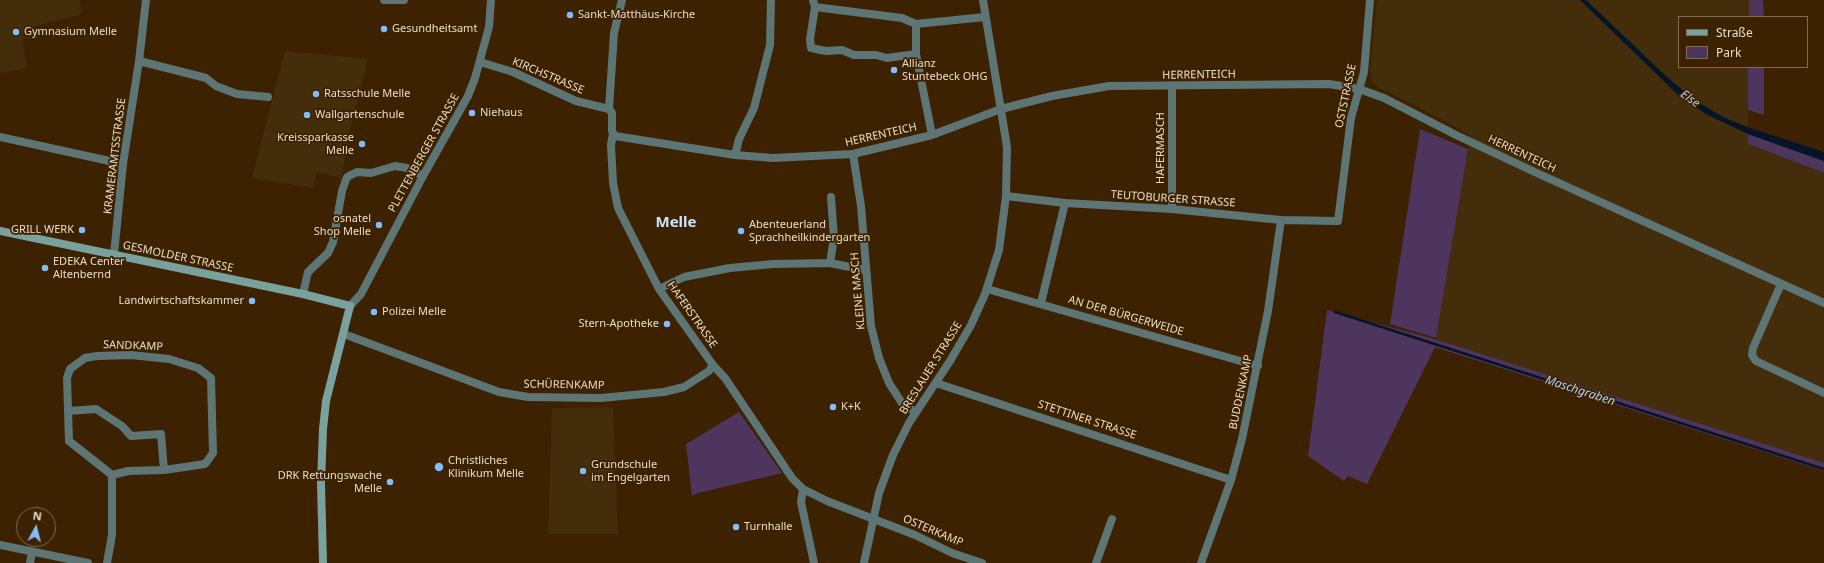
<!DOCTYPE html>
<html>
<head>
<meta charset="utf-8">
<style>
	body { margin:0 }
	#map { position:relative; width:1824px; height:563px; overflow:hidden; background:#3c2200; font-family:"Noto Sans",sans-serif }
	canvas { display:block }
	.legend { position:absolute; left:1678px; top:16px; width:130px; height:52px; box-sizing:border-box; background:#3c2200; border:1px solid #826c50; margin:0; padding:5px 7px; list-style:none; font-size:12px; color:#ebdbc7 }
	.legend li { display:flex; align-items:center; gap:8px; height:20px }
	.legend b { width:20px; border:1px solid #826c50 }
	.north { position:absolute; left:16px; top:507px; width:40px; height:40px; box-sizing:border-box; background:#3c2200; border:1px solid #826c50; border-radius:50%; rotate:7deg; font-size:11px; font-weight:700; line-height:16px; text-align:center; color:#ebdbc7 }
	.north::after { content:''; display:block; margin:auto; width:14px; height:18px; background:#83bcfb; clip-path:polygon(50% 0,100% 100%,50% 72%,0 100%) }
</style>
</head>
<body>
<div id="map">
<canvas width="1824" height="563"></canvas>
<ul class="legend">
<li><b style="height:5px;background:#79a19e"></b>Straße</li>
<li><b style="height:11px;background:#4d355d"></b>Park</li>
</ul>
<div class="north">N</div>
</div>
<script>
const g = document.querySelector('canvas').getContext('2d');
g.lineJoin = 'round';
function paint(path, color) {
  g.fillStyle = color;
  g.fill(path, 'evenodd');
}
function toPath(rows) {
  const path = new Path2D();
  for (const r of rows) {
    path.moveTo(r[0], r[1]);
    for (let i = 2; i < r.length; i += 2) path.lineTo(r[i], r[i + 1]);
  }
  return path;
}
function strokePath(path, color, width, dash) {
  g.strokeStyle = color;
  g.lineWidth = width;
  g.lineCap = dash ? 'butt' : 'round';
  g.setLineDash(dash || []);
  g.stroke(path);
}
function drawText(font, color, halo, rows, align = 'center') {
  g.font = font + ' "Noto Sans",sans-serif';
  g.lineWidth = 3.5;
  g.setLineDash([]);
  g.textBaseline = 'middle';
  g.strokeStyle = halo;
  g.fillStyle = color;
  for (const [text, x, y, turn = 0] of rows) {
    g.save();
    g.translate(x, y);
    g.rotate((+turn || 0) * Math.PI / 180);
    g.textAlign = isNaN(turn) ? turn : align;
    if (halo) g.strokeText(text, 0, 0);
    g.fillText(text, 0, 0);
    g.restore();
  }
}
paint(toPath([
	[0,0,80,0,82,14,31,27,32,38,22,39,27,68,0,73],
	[1377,0,1749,0,1749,17,1679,17,1679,67,1748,67,1748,144,1824,173,1824,463,1438,340,1436,338,1470,135,1417,106,1381,89,1372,82,1370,69],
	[285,51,368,59,350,130,341,178,317,172,313,188,252,178],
	[613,407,618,534,548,534,552,408]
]), '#442d0a');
paint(toPath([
	[1749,0,1763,0,1764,17,1749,17],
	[1748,67,1764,67,1764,115,1748,110],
	[1420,129,1468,149,1436,338,1390,324],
	[1748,134,1824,161,1824,173,1748,144],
	[1327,310,1438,340,1824,463,1824,471,1435,347,1367,484,1348,476,1344,481,1308,456],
	[739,412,782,473,698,493,692,496,686,444]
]), '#4d355d');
paint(toPath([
	[1580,0,1586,0,1666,76,1693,99,1723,117,1747,127,1824,152,1824,161,1748,134,1706,114,1677,94]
]), '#041529');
strokePath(toPath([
	[1335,312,1824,469]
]), '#041529', 2.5);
strokePath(toPath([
	[384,0,404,0],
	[813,0,815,7,902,18,916,24,985,17],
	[815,7,810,39,811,48,826,51,842,50,854,55,876,55,887,58,916,54],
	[916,24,916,54,932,135],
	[139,61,206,78,216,86,237,94,268,97],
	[480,62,513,72,576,101,609,109],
	[609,109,612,113,612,131,615,136,735,155,773,158,853,154,932,135,1001,109],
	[609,109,614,33,622,0],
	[613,133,611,145,613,183,618,208,659,289,713,365,725,378,792,478,803,489,827,501,915,535,952,553,982,563],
	[0,137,123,164],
	[853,154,861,206,871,326,879,358,889,383,902,403,915,412],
	[735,155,739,139,754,108,770,45,771,0],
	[1006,196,1065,203,1172,209,1281,220,1338,221,1351,118,1364,72,1370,0],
	[1172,209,1172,86],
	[114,254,123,164,139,61,146,0],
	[830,263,834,238,831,197],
	[1781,284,1753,348,1752,355,1756,361,1824,393],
	[659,289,684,277,730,268,773,264,830,263,865,270],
	[987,289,1258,366],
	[303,294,308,272,328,253,333,242,342,191,347,177,357,172,371,173,395,166,407,168,423,176],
	[1041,303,1065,203],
	[350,306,361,294,423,176,468,96,475,78,489,27,491,0],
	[344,334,499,392,528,397,601,398,664,392,684,387,709,371,713,365],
	[131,355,169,359,198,368,211,378,213,453,205,464,164,470,128,471,112,475,69,441,67,378,70,369,85,358,97,356,131,355],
	[936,383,1231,480],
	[68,411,96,409,122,426,131,436,161,434,164,470],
	[803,489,801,502,814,563],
	[0,545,88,563],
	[30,563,32,552],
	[107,563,112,535,112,475],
	[1096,563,1112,519],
	[1201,563,1231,480,1242,439,1268,311,1281,220]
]), '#5d7574', 8);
strokePath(toPath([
	[1001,109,1052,96,1109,86,1329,84,1359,89,1384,98,1456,135,1539,174,1824,303],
	[864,563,879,493,893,455,909,423,950,361,971,325,985,294,999,250,1006,196,1007,147,983,0]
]), '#5d7574', 8);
strokePath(toPath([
	[0,231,303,294,350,306,326,401,323,429,321,483,323,563]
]), '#79a19e', 8);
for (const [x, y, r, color] of [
	[570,15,4,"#83bcfb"],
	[384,29,4,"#83bcfb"],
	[16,32,4,"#83bcfb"],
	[894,70,4,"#83bcfb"],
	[316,94,4,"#83bcfb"],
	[472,113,4,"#83bcfb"],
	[307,115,4,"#83bcfb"],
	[362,144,4,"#83bcfb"],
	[379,225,4,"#83bcfb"],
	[82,230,4,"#83bcfb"],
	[741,231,4,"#83bcfb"],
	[45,268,4,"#83bcfb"],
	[252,301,4,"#83bcfb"],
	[374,312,4,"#83bcfb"],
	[667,324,4,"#83bcfb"],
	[833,407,4,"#83bcfb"],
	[439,467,5,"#83bcfb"],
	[583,471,4,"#83bcfb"],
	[390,482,4,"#83bcfb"],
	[736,527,4,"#83bcfb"]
]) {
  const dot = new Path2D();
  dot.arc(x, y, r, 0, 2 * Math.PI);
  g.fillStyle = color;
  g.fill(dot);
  strokePath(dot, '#3c2200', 1.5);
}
drawText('11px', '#ebdbc7', '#3c2200', [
	["Sankt-Matthäus-Kirche",578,15],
	["Gesundheitsamt",392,29],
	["Gymnasium Melle",24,32],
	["Allianz",902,64],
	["Stuntebeck OHG",902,77],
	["Ratsschule Melle",324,94],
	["Niehaus",480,113],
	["Wallgartenschule",315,115],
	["Kreissparkasse",354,138,"right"],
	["Melle",354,151,"right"],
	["osnatel",371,219,"right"],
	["Shop Melle",371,232,"right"],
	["Abenteuerland",749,225],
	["Sprachheilkindergarten",749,238],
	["GRILL WERK",74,230,"right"],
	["EDEKA Center",53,262],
	["Altenbernd",53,275],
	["Landwirtschaftskammer",244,301,"right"],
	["Polizei Melle",382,312],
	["Stern-Apotheke",659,324,"right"],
	["K+K",841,407],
	["Christliches",448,461],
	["Klinikum Melle",448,474],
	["Grundschule",591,465],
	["im Engelgarten",591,478],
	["DRK Rettungswache",382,476,"right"],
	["Melle",382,489,"right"],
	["Turnhalle",744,527]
], 'left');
drawText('11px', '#ebdbc7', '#3c2200', [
	["HERRENTEICH",1199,75,-1],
	["KIRCHSTRASSE",548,76,23],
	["OSTSTRASSE",1346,96,-78],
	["HERRENTEICH",881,135,-13],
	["HAFERMASCH",1161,148,-90],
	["PLETTENBERGER STRASSE",424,153,-61],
	["HERRENTEICH",1522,154,25],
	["KRAMERAMTSSTRASSE",115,156,-83],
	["TEUTOBURGER STRASSE",1173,199,4],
	["GESMOLDER STRASSE",178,257,12],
	["KLEINE MASCH",858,291,-95],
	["HAFERSTRASSE",692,315,55],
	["AN DER BÜRGERWEIDE",1126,316,16],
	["SANDKAMP",133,346,2],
	["BRESLAUER STRASSE",931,368,-58],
	["SCHÜRENKAMP",564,385,1],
	["BUDDENKAMP",1241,392,-78],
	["STETTINER STRASSE",1087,420,18],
	["OSTERKAMP",933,531,23]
]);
drawText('italic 12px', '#afcef1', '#3c2200', [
	["Else",1690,99,36],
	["Maschgraben",1580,391,18]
]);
drawText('bold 15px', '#cde3fb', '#3c2200', [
	["Melle",676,223]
]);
</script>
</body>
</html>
